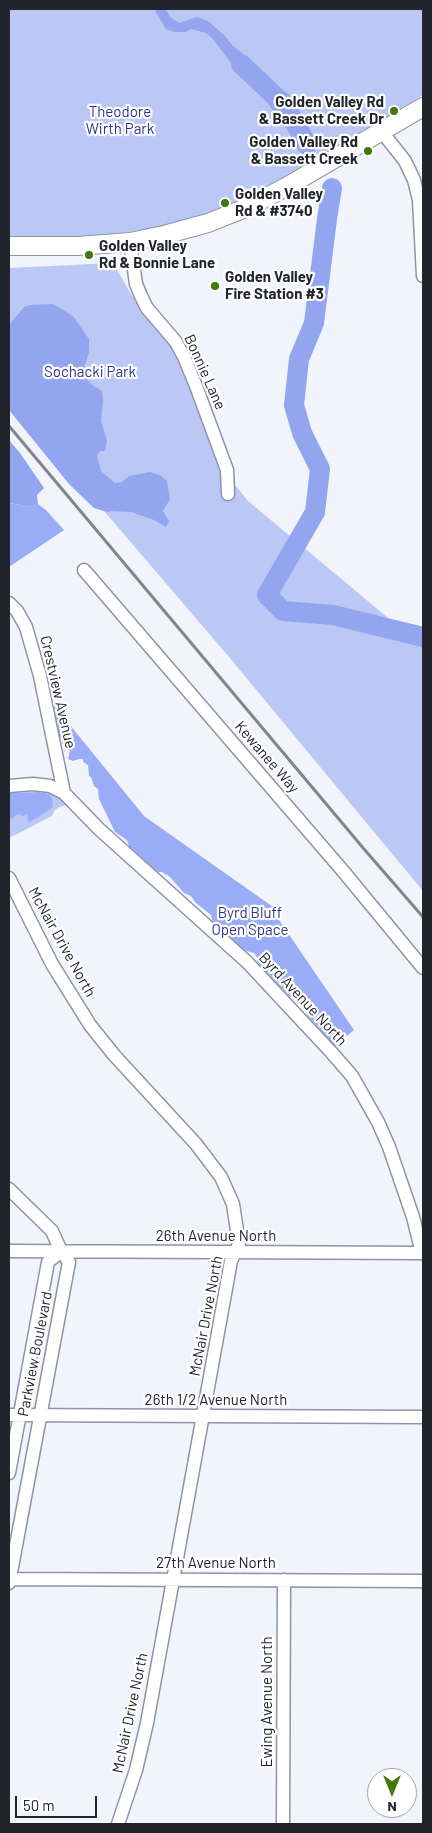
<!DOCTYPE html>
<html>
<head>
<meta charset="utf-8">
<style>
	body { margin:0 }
	#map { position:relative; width:432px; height:1833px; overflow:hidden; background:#f2f4fc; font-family:Barlow,sans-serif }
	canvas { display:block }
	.frame { position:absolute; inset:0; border:10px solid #22242b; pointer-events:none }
	.north { position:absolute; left:367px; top:1768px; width:50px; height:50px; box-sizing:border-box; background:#fff; border:1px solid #a7a7aa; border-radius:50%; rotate:180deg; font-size:14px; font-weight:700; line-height:20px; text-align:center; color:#22242b }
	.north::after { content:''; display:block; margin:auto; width:18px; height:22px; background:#42780a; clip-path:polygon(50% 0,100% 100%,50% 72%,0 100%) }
	.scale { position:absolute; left:15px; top:1796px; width:82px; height:22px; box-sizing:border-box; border:2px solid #22242b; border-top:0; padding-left:6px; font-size:15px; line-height:18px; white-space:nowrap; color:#22242b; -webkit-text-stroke:4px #fff; paint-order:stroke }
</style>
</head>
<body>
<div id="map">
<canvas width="432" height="1833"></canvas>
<div class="frame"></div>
<div class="north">N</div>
<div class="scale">50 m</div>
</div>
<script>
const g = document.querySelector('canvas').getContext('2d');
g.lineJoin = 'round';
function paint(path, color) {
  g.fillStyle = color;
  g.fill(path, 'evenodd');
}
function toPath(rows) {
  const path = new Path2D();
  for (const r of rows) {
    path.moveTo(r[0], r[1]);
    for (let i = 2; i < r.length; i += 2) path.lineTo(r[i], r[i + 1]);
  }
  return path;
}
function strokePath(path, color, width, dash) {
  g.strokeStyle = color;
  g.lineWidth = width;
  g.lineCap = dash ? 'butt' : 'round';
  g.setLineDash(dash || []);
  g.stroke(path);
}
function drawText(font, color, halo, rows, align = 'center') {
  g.font = font + ' Barlow,sans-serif';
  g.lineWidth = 4.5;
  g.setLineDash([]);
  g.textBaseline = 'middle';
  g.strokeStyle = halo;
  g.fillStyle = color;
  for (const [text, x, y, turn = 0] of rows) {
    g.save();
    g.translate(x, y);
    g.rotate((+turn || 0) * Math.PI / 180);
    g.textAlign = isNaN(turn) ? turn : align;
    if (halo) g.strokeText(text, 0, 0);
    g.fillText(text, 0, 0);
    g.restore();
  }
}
paint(toPath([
	[9,9,423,9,423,95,265,188,233,204,214,211,162,227,116,234,78,236,9,236],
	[113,263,132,296,179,357,220,466,248,501,423,647,423,891,229,657,9,400,9,268],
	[50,794,62,800,67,805,59,807,54,811,52,816,9,838,9,818,12,819,18,814,27,814,31,822,52,804,52,798]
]), '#bbc7f5');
paint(toPath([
	[9,503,32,507,38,504,46,510,64,530,9,567],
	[52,703,144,816,276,909,273,911,354,1030,335,1046,307,1015,307,1009,296,998,290,997,257,962,257,957,254,953,243,950,213,923,211,915,195,902,191,896,184,893,170,877,162,872,157,872,129,847,127,840,115,832,99,799,98,789,94,786,91,777,89,776,88,765,83,762,83,759,79,759,73,761,68,759,70,751,65,747,62,743,63,739,59,738],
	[38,792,50,794,52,798,53,807,29,823,27,814,23,816,18,814,12,819,9,818,9,793]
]), '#9aacf7');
paint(toPath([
	[154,9,166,9,170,17,179,23,197,17,208,21,225,36,233,46,241,52,247,58,251,68,263,79,258,84,248,74,234,67,212,38,206,33,191,29,186,32,174,32,166,29],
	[268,82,289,94,296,103,307,137,311,142,304,148,294,136,288,122,282,120,272,109,259,90],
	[53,304,73,316,89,339,89,352,84,368,86,378,91,384,102,391,103,401,101,421,107,441,105,451,100,451,97,456,101,471,115,483,122,482,129,476,150,472,160,475,167,481,170,499,163,511,169,521,166,527,154,520,131,512,111,511,107,512,94,508,69,484,9,410,9,325,24,307,30,305],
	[9,440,20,453,44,488,37,495,38,504,32,507,9,503]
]), '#93a5ef');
strokePath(toPath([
	[241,64,276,97,293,119,307,145],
	[332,188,327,219,314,323,299,359,294,405,302,433,320,469,315,512,267,595,283,611,333,615,423,637]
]), '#93a5ef', 20);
const street = toPath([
	[382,132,405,161,414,180,419,200,423,276],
	[130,242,136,284,141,296,147,308,176,342,184,357,196,386,227,470,228,494],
	[84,570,343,871,423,968],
	[9,603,17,611,26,627,40,676,64,793],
	[9,786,33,784,50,786,64,793,99,829,247,962,332,1053,352,1076,378,1122,389,1147,413,1217,422,1253],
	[9,878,52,964,90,1025,114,1055,196,1144,221,1177,233,1204,239,1244,231,1261,147,1723,136,1770,118,1824],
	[9,1189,52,1231,61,1251,69,1262,9,1583],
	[9,1251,423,1253],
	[9,1415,423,1417],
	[9,1473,48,1262,61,1251],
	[9,1579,423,1581],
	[283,1824,284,1580]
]);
const secondary = toPath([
	[9,246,78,246,130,242,164,235,208,223,248,207,286,187,423,107]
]);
strokePath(street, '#8f94a5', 15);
strokePath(secondary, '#8f94a5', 20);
strokePath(street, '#fff', 12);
strokePath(secondary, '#fff', 18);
strokePath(toPath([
	[9,426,364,849,423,917]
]), '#83858d', 3);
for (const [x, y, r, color] of [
	[394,111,5,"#42780a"],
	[368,151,5,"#42780a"],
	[225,203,5,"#42780a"],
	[89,255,5,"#42780a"],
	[215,286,5,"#42780a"]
]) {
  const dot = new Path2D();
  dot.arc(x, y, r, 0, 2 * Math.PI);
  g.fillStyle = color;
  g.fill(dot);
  strokePath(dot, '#fff', 2);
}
drawText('bold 15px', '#22242b', '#fff', [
	["Golden Valley Rd",384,102,"right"],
	["& Bassett Creek Dr",384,119,"right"],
	["Golden Valley Rd",358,142,"right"],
	["& Bassett Creek",358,159,"right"],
	["Golden Valley",235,194],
	["Rd & #3740",235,211],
	["Golden Valley",99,246],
	["Rd & Bonnie Lane",99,263],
	["Golden Valley",225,277],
	["Fire Station #3",225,294]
], 'left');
drawText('15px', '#2d368b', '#fff', [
	["Theodore",120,112],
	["Wirth Park",120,129],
	["Sochacki Park",90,372],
	["Byrd Bluff",250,913],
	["Open Space",250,930]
]);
drawText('15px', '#22242b', '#fff', [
	["Bonnie Lane",205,372,66],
	["Crestview Avenue",58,692,77],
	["Kewanee Way",267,757,49],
	["McNair Drive North",62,942,61],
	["Byrd Avenue North",303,999,47],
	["26th Avenue North",216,1236],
	["McNair Drive North",206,1316,-79],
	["Parkview Boulevard",35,1354,-79],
	["26th 1/2 Avenue North",216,1400],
	["27th Avenue North",216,1563],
	["Ewing Avenue North",267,1702,-90],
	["McNair Drive North",130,1713,-78]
]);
</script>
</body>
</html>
